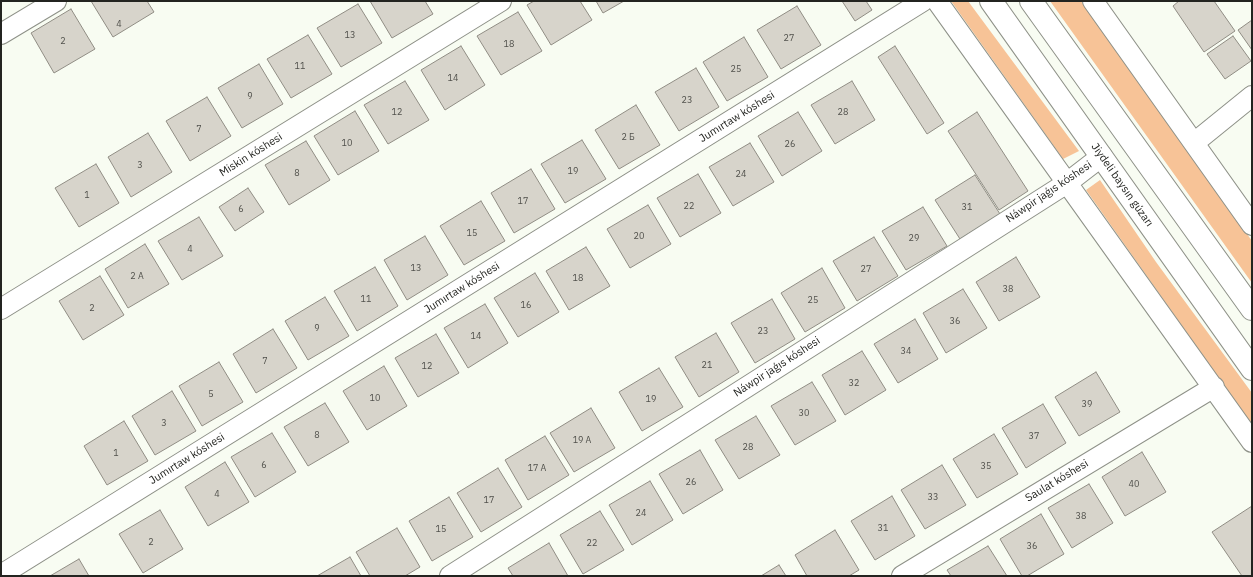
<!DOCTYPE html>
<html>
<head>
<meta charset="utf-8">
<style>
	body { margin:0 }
	#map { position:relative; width:1253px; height:577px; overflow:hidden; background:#f8fcf2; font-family:"IBM Plex Sans",sans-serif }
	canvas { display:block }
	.frame { position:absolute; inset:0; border:2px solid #232420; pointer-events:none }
</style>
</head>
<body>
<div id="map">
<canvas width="1253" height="577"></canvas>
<div class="frame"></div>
</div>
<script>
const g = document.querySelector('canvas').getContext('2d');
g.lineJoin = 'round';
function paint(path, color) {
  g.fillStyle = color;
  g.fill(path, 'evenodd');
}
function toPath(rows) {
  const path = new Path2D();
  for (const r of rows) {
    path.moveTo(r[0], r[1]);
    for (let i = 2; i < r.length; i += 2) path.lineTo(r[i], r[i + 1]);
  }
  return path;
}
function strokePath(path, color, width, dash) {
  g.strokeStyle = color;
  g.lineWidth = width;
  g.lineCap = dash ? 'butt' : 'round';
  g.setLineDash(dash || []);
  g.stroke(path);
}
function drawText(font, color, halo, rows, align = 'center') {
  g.font = font + ' "IBM Plex Sans",sans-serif';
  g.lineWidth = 3;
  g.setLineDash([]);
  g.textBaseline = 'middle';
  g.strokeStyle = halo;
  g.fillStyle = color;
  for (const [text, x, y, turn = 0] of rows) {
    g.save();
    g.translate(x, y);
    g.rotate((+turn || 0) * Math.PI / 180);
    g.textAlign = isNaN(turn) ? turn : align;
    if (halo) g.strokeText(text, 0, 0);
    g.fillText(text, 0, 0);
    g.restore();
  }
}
paint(toPath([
	[951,1,968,1,1079,151,1063,159],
	[1050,1,1081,1,1252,241,1252,283],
	[1100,180,1156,262,1252,393,1252,425,1086,190]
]), '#f7c397');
const building = toPath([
	[91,1,147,1,154,12,113,37,91,1],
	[370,1,425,1,433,14,392,38,370,1],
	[534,1,580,1,592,20,551,45,527,5,534,1],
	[596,1,624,1,603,13,596,1],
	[842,1,866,1,872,10,855,21,842,1],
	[1179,1,1214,1,1235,31,1204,52,1173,6,1179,1],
	[358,4,382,43,341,67,317,28,358,4],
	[797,6,821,45,781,69,757,30,797,6],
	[71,9,95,49,54,73,31,33,71,9],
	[518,12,542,51,501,75,477,36,518,12],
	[1252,20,1252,50,1238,30,1252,20],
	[308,35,332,74,291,98,267,59,308,35],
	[1233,36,1251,61,1225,79,1207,54,1233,36],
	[744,37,768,77,727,101,703,62,744,37],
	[461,46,485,85,445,110,421,70,461,46],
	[895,46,944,123,927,134,878,57,895,46],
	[259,64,283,104,242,128,218,88,259,64],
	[696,68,719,107,679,131,655,92,696,68],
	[405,81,429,120,388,144,364,105,405,81],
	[852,81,875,120,835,144,811,105,852,81],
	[207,97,231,136,190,161,166,121,207,97],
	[636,105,660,145,619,169,595,130,636,105],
	[355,111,379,151,338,175,314,136,355,111],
	[798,112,822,151,782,176,758,136,798,112],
	[977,112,1028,191,999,210,948,131,977,112],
	[148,133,172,172,131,197,108,157,148,133],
	[582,140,606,179,565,203,541,164,582,140],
	[306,141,330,180,289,205,265,165,306,141],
	[750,143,774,182,733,206,709,167,750,143],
	[96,164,119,203,79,227,55,188,96,164],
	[531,169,555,209,514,233,491,193,531,169],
	[698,174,721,213,680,237,657,198,698,174],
	[975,175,1000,214,960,239,935,200,975,175],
	[248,188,264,212,235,231,219,207,248,188],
	[481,201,505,241,464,265,440,226,481,201],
	[648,205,671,244,630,268,607,229,648,205],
	[923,207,947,246,906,270,882,231,923,207],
	[199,217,223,256,182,280,158,241,199,217],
	[425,236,448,275,407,300,384,260,425,236],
	[874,237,898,276,857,301,833,261,874,237],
	[145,244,169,284,128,308,105,269,145,244],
	[586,247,610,286,569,310,546,271,586,247],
	[1016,257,1040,297,999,321,976,282,1016,257],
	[375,267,398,306,357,331,334,291,375,267],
	[822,268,845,308,805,332,781,293,822,268],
	[535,273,559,312,518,337,494,298,535,273],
	[100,276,124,315,83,340,59,301,100,276],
	[963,289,987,328,946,353,923,313,963,289],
	[325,297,349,336,308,360,285,321,325,297],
	[772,299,795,339,755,363,731,323,772,299],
	[485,304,508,343,468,368,444,328,485,304],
	[915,319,938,359,898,383,874,344,915,319],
	[273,329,297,368,256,393,233,354,273,329],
	[716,333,739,372,699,397,675,357,716,333],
	[436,334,459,373,418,397,395,358,436,334],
	[862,351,886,390,845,415,822,375,862,351],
	[219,362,243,402,202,426,179,386,219,362],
	[384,366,407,406,367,430,343,391,384,366],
	[659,368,683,407,642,431,619,392,659,368],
	[1096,372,1120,412,1079,436,1055,397,1096,372],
	[812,382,836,421,795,445,771,406,812,382],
	[172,391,196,431,155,455,132,416,172,391],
	[325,403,349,442,308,466,284,427,325,403],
	[1043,404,1066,443,1026,468,1002,428,1043,404],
	[591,408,615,448,574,472,550,433,591,408],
	[756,416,780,455,739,479,715,440,756,416],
	[124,421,148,461,107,485,84,446,124,421],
	[272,433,296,472,255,497,231,457,272,433],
	[994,434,1018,474,977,498,953,459,994,434],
	[545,436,569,475,528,500,505,460,545,436],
	[700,450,723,490,683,514,659,474,700,450],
	[1142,452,1166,492,1125,516,1102,477,1142,452],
	[225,462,249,502,208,526,185,487,225,462],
	[942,465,966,505,925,529,901,490,942,465],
	[498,468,522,507,481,532,457,493,498,468],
	[650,481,673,520,632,545,609,505,650,481],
	[1089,484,1113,523,1072,548,1048,508,1089,484],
	[892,496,915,536,875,560,851,521,892,496],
	[449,497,473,537,432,561,409,521,449,497],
	[1252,506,1252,576,1242,576,1212,532,1252,506],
	[160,510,183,549,143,573,119,534,160,510],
	[600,511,624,550,583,574,560,535,600,511],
	[1041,514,1064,554,1027,576,1022,576,1000,539,1041,514],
	[397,528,420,567,405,576,370,576,356,552,397,528],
	[835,530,859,570,849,576,807,576,795,555,835,530],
	[549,543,568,576,513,576,508,568,549,543],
	[988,546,1007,576,951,576,947,570,988,546],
	[350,557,361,576,317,576,350,557],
	[79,559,89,576,50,576,79,559],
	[779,565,786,576,761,576,779,565]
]);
paint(building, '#d7d4cb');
strokePath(building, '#908d84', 1);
const minor = toPath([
	[937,1,1252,442],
	[1093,1,1252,225],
	[1,34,56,1],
	[1194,143,1252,96],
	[1,309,501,1],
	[1,575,923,1],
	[450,576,1067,183,1102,156],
	[902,576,1214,387]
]);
const major = toPath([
	[991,1,1252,369],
	[1031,1,1252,309]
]);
strokePath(minor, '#8e9188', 22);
strokePath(major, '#8e9188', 24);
strokePath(minor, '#fff', 20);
strokePath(major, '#fff', 22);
drawText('9px', '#50504b', null, [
	["4",119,24],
	["13",350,35],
	["27",789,38],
	["2",63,41],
	["18",509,44],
	["11",300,66],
	["25",736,69],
	["14",453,78],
	["9",250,96],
	["23",687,100],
	["12",397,112],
	["28",843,112],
	["7",199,129],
	["2 Б",628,137],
	["10",347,143],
	["26",790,144],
	["3",140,165],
	["19",573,171],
	["8",297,173],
	["24",741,174],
	["1",87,195],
	["17",523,201],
	["22",689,206],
	["31",967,207],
	["6",241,209],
	["15",472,233],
	["20",639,236],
	["29",914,238],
	["4",190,249],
	["13",416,268],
	["27",866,269],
	["2 А",137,276],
	["18",578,278],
	["38",1008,289],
	["11",366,299],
	["25",813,300],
	["16",526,305],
	["2",92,308],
	["36",955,321],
	["9",317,328],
	["23",763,331],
	["14",476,336],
	["34",906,351],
	["7",265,361],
	["21",707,365],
	["12",427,366],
	["32",854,383],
	["5",211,394],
	["10",375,398],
	["19",651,399],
	["39",1087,404],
	["30",804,413],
	["3",164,423],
	["8",317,435],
	["37",1034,436],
	["19 А",582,440],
	["28",748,447],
	["1",116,453],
	["6",264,465],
	["35",986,466],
	["17 А",537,468],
	["26",691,482],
	["40",1134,484],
	["4",217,494],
	["33",933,497],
	["17",489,500],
	["24",641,513],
	["38",1081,516],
	["31",883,528],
	["15",441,529],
	["2",151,542],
	["22",592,543],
	["36",1032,546]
]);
drawText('11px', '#232420', '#fff', [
	["Jumırtaw kóshesi",737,117,-32],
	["Miskin kóshesi",251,155,-32],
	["Jiydeli baysın gúzarı",1122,185,55],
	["Náwpir jaǵıs kóshesi",1049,192,-34],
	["Jumırtaw kóshesi",462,288,-32],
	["Náwpir jaǵıs kóshesi",777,367,-33],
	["Jumırtaw kóshesi",187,459,-32],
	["Saulat kóshesi",1057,481,-31]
]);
</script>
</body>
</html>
